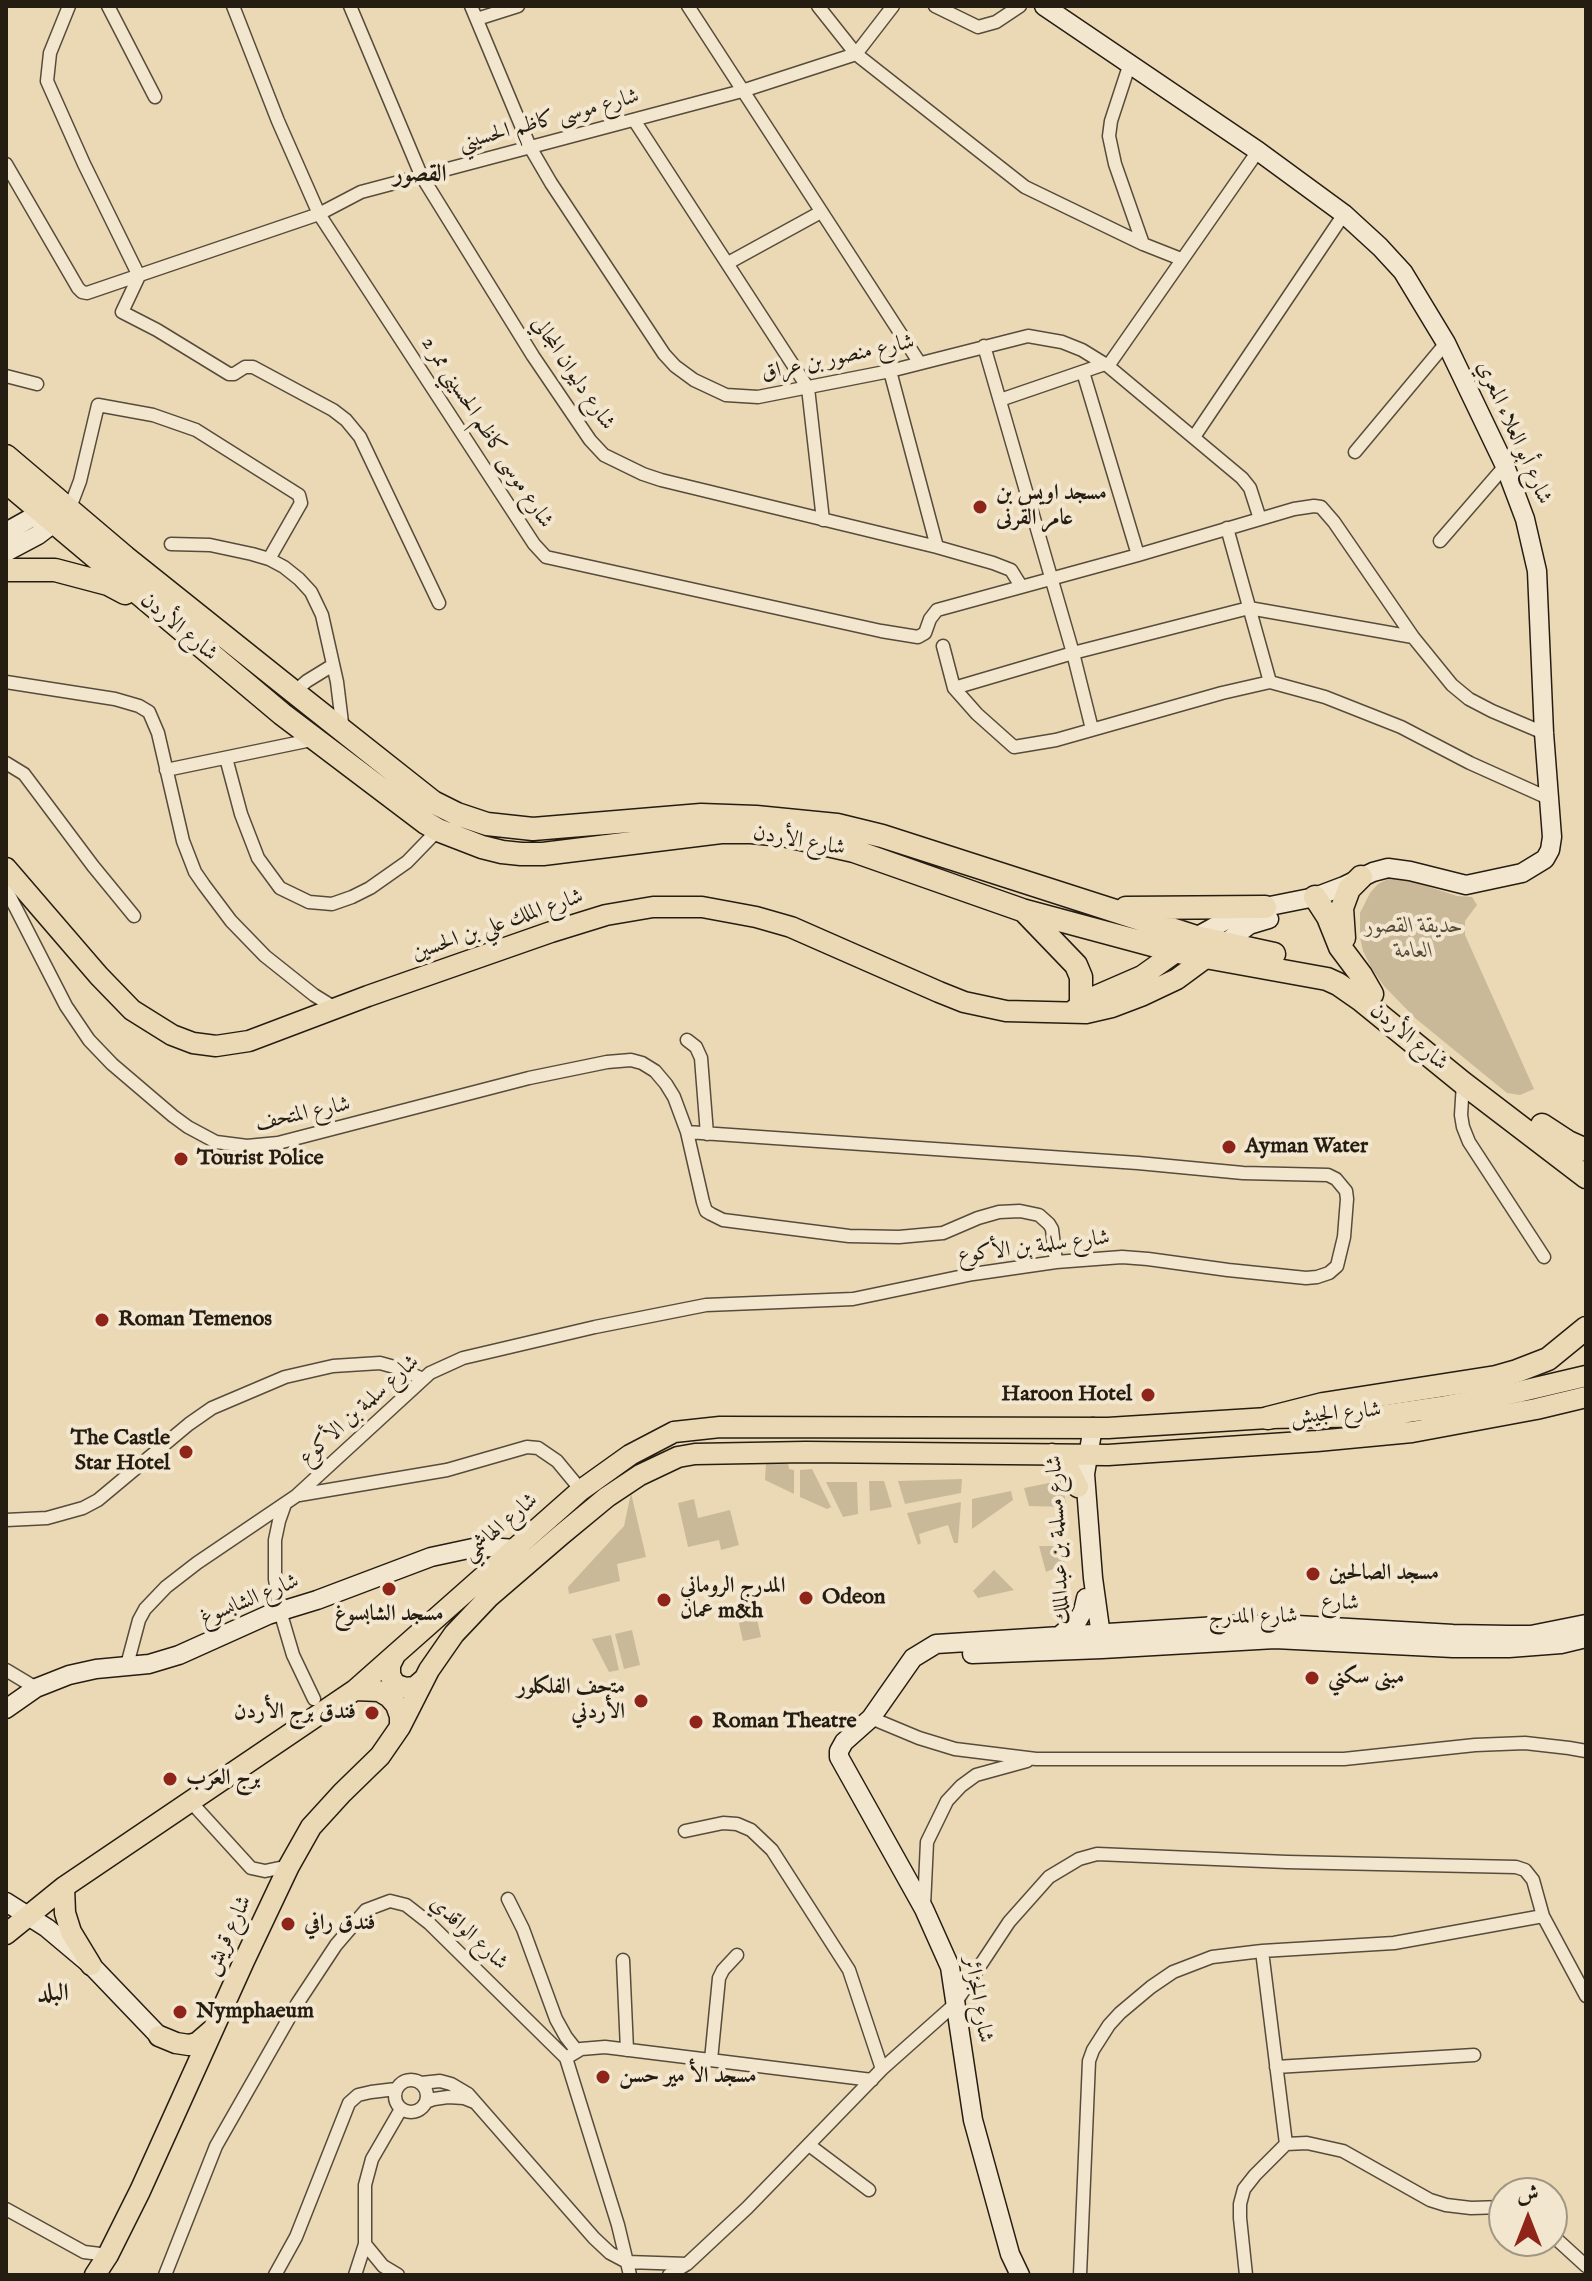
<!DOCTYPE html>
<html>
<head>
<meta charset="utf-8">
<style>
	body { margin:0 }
	#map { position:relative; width:1592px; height:2281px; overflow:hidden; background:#ebd9b5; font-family:"IM FELL English",Amiri,serif }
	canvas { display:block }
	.frame { position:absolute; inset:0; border:8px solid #261d12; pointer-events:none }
	.north { position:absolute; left:1488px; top:2177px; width:80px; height:80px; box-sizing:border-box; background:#f2e6cf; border:2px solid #a09683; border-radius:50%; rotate:0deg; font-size:22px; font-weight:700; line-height:32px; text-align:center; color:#261d12 }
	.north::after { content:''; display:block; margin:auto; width:28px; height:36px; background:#8f2418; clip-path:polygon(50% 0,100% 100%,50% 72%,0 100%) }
</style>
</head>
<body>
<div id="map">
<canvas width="1592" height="2281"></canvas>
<div class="frame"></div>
<div class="north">ش</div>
</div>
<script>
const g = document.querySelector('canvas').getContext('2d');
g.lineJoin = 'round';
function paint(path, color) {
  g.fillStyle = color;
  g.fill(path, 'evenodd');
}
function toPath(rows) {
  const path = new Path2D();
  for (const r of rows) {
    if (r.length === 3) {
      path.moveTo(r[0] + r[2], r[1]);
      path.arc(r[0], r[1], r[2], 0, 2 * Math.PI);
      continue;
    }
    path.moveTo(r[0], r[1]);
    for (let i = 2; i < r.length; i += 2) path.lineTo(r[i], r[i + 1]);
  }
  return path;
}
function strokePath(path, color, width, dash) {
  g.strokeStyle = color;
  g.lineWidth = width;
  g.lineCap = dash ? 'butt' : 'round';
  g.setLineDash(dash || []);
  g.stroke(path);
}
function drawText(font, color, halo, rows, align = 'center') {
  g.font = font + ' "IM FELL English",Amiri,serif';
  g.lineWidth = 8;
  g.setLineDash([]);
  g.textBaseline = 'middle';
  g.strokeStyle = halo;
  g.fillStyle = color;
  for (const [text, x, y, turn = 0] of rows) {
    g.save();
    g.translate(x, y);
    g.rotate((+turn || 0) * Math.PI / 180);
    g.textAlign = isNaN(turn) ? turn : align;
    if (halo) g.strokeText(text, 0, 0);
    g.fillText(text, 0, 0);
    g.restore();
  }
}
paint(toPath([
	[1399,877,1457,896,1472,897,1477,905,1465,921,1465,935,1534,1089,1520,1095,1507,1093,1415,1018,1384,986,1372,969,1363,951,1360,937,1360,913,1370,893,1378,884,1388,879],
	[788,1462,789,1469,794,1470,794,1494,765,1480,766,1463],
	[812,1469,831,1507,827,1509,800,1497,800,1470],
	[962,1479,961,1493,905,1504,898,1481],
	[1063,1480,1066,1507,1029,1506,1024,1488],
	[869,1481,884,1481,892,1507,870,1511],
	[826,1482,857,1482,858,1514,843,1517],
	[1011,1491,1013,1500,972,1529,972,1499],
	[631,1493,646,1557,617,1564,620,1581,569,1594,568,1587,624,1526],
	[694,1499,698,1518,730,1510,739,1545,721,1550,719,1540,688,1547,678,1503],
	[961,1502,958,1543,954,1543,948,1525,919,1534,921,1543,918,1545,907,1513],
	[1039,1546,1063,1546,1065,1564,1046,1572],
	[994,1570,1014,1590,978,1598,973,1591],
	[753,1602,761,1637,743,1641,735,1606],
	[632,1630,640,1665,624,1669,615,1634],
	[611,1635,619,1670,609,1672,592,1639]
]), '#cab999');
const street = toPath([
	[69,6,50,53,47,81,84,164,139,276,122,312,157,330,229,374,234,374,245,367,253,367,333,410,346,420,360,437,439,603],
	[108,6,155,97],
	[233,6,278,121,319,214,534,544,546,557,881,631,918,637,925,633,930,619,937,610,1138,555,1294,509,1314,506,1321,507,1334,522,1413,637,1452,685,1469,699,1492,711,1544,733],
	[350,6,421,175,533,356,590,440,604,455,643,474,661,480,937,547,993,563,1011,570,1021,586],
	[471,6,530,147,551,183,664,354,675,366,694,380,726,395,758,397,890,371,1028,336,1062,342,1082,350,1108,366,1242,478,1250,488,1260,519],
	[688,6,919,362],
	[818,6,856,54,1025,187,1143,244,1181,259],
	[935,6,978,27,996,22,1020,6],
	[477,19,518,6],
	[1130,63,1111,121,1109,136,1115,164,1143,244],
	[634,120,808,388,823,520],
	[6,164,78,288,82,292,87,293,319,214,361,192,742,91,856,54,893,6],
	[728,263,821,212],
	[984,346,1073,653,1092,729],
	[1108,366,1258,151],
	[890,371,937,547],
	[1083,372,1138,555],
	[6,376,37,384],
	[1000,400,1105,364],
	[1194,437,1344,214],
	[1355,452,1446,343],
	[69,510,80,481,98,405,153,415,196,430,299,495,301,503,269,559],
	[1227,528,1270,682],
	[1440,541,1505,466],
	[171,544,210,545,252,554,269,559,284,567,299,579,311,592,322,615,337,682,343,731],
	[943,646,954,688,977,714,1014,747,1056,740,1222,693,1270,682,1325,697,1401,727,1470,763,1548,798],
	[6,682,115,699,139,706,149,712,158,733,183,841,195,872,204,885,231,921,265,956,314,995,335,1008],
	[954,688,1073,653,1249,608,1413,637],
	[294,692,307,681,333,665],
	[226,758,241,814,258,858,280,888,309,902,332,904,352,897,370,888,407,862,438,830],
	[6,763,24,774,93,866,134,916],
	[166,770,316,739],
	[6,889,66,1006,89,1040,112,1064,173,1116,188,1127,216,1142,247,1146,278,1143,529,1078,607,1062,631,1060,642,1063,655,1071,666,1084,674,1097,687,1132,703,1202,706,1211,711,1214,723,1220,849,1236,899,1237,943,1233,978,1218,999,1212,1020,1211,1039,1215,1049,1224,1052,1229,1056,1262],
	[687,1040,696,1047,701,1058,707,1134],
	[1463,1083,1461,1115,1463,1127,1469,1142,1544,1257],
	[299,1495,447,1470,527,1447,538,1448,557,1461,581,1490],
	[285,1504,279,1521,275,1540,275,1579,280,1611,293,1655,314,1699],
	[6,1520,47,1518,83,1508,98,1500,189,1424,212,1408,285,1377,333,1366,380,1363,398,1368,423,1379],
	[127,1665,139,1620,145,1609,166,1587,197,1563,296,1496,430,1373,463,1358,595,1327,706,1305,853,1299,973,1274,1056,1262,1122,1257,1148,1259,1228,1270,1306,1278,1317,1277,1329,1273,1337,1266,1344,1237,1347,1199,1346,1191,1336,1179,1328,1175,1243,1173,1138,1163,687,1132],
	[6,1670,36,1688],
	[871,1718,919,1738,955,1749,1036,1759,1344,1759,1475,1745,1525,1743,1569,1748,1586,1751],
	[190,1801,251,1868,265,1871,289,1866],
	[685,1831,723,1823,737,1824,751,1830,772,1850,849,1970,882,2069],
	[508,1899,523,1929,556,2019,566,2037,577,2051],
	[924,1906,927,1842,947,1801,961,1786,976,1775,1027,1761],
	[1262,1951,1286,2144],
	[623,1960,627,2050],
	[566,2058,581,2049,605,2047,872,2080],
	[711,2060,719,1978,723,1970,737,1955],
	[1276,2067,1474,2055],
	[411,2096,16],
	[421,2083,440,2081,451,2084,468,2094,594,2238,610,2253,627,2262,687,2264],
	[426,2102,434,2099,448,2097,464,2098,474,2102],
	[1286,2144,1307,2143,1343,2151,1430,2200,1446,2205,1471,2208,1504,2207],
	[809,2145,869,2190],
	[6,2209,84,2252,108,2255],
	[1552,2235,1586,2266],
	[365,2244,383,2266,398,2275],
	[165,2275,216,2146,297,2004,336,1945,366,1910,390,1901,406,1905,429,1923,566,2058,618,2225,630,2275],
	[275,2275,296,2237,349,2103,358,2095,371,2092,396,2089],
	[355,2275,365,2244,365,2185,372,2159,401,2109],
	[669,2275,687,2264,747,2208,882,2069,954,2005,1009,1922,1049,1877,1079,1859,1097,1854,1287,1862,1516,1867,1525,1870,1533,1880,1543,1916,1586,1996],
	[1080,2275,1089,2061,1093,2050,1109,2025,1120,2013,1151,1987,1173,1972,1212,1957,1262,1951,1394,1943,1543,1916],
	[1246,2275,1240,2218,1240,2204,1244,2189,1255,2175,1286,2144]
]);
const secondary = toPath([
	[1044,6,1258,151,1344,214,1380,247,1403,272,1446,343,1505,466,1525,519,1537,571,1544,733,1552,837,1550,850,1545,859,1522,873,1466,885,1410,871,1388,868,1373,872,1344,886,1315,897,1265,907,1232,917,1196,937],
	[6,532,40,513,50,504],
	[6,552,38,535,64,515],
	[1224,944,1249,925,1269,919],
	[1093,1427,1085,1474,1093,1578,1102,1643],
	[1058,1637,1078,1620,1083,1611,1086,1598],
	[972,1654,1102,1649,1275,1639,1453,1648,1509,1648,1561,1644,1586,1638],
	[6,1709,36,1688,69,1675,96,1669,149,1664,179,1655,268,1615,317,1600,431,1557,473,1548,489,1547,515,1549],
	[6,1902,47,1928,91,1965,159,2036],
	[1020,2275,1010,2254,973,2120,950,1967,924,1909,839,1757,839,1751,844,1742,871,1718,913,1658,936,1644,1233,1625,1297,1625,1453,1634,1508,1635,1531,1635,1586,1624]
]);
const primary = toPath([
	[6,868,99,976,132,1010,172,1035,193,1043,216,1046,249,1041,368,996,551,932,606,915,653,907,702,907,756,917,791,927,939,992,964,1002,1006,1011,1086,1013,1112,1007,1141,996,1177,979,1215,951],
	[1074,1010,1089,999,1142,976,1187,944],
	[1052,1454,1067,1465,1078,1487],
	[395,1655,390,1665,390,1675,395,1684,405,1688,415,1687,423,1680],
	[355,1690,379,1691,389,1697,396,1705,400,1716,400,1727],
	[64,1887,65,1913,71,1932,91,1965],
	[6,1934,64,1887,355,1690,581,1490,630,1455,674,1432,720,1427,1108,1428,1268,1418,1380,1416,1441,1407,1518,1392,1586,1376],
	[159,2036,176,2043,189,2045,197,2043,212,2030],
	[95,2275,108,2255,140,2191,244,1961,289,1866,311,1827,342,1793,380,1756,400,1727,429,1670,454,1634,489,1597,561,1535,607,1497,640,1475,678,1457,695,1454,806,1452,1108,1455,1317,1441,1412,1432,1536,1409,1586,1397]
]);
const highway = toPath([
	[6,456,125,557,294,692,433,802,457,814,487,824,533,829,701,815,756,817,837,825,882,836,1196,937,1274,954],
	[6,482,282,714,426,823,438,830,482,847,502,852,521,854,543,854,721,832,751,832,783,835,854,851,1022,910,1178,952,1327,979,1338,984,1361,1000,1463,1083,1586,1177],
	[6,570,55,570,108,584,125,593],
	[1315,897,1328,917,1340,947,1361,975,1372,994],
	[1126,908,1265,907],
	[1026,913,1076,965,1081,977,1081,1004],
	[1344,938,1342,908,1349,889,1361,877],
	[1542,1125,1568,1142,1586,1150],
	[1268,1418,1323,1404,1496,1377,1517,1371,1548,1359,1586,1328]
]);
strokePath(street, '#574c3b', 15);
strokePath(secondary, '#261d12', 21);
strokePath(primary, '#261d12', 23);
strokePath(highway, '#261d12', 25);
strokePath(street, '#f2e6cf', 12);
strokePath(secondary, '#f2e6cf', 18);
strokePath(primary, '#ebd9b5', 20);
strokePath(highway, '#ebd9b5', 22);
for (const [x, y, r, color] of [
	[980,507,8,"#8f2418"],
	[1229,1147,8,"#8f2418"],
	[181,1159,8,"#8f2418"],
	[102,1320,8,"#8f2418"],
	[1148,1395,8,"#8f2418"],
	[186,1452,8,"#8f2418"],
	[1313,1574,8,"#8f2418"],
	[389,1589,8,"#8f2418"],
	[806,1598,8,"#8f2418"],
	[664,1600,8,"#8f2418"],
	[1312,1678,8,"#8f2418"],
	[641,1701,8,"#8f2418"],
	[372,1713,8,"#8f2418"],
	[696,1722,8,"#8f2418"],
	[170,1779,8,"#8f2418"],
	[288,1924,8,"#8f2418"],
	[180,2012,8,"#8f2418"],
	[603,2077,8,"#8f2418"]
]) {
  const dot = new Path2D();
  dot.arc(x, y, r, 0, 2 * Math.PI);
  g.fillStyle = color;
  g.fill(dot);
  strokePath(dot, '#f2e6cf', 3);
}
drawText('22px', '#261d12', '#f2e6cf', [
	["شارع موسى كاظم الحسيني",549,121,-15],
	["شارع منصور بن عراق",838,359,-12],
	["شارع دليوان المجالي",572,374,56],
	["شارع موسى كاظم الحسيني ممر 2",486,433,57],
	["شارع أبو العلاء المعري",1513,433,66],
	["شارع الأردن",178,628,40],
	["شارع الأردن",799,842,10],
	["شارع الملك علي بن الحسين",498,926,-19],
	["شارع الأردن",1408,1038,39],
	["شارع المتحف",303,1115,-12],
	["شارع سلمة بن الأكوع",1034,1248,-7],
	["شارع سلمة بن الأكوع",360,1411,-42],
	["شارع الجيش",1336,1415,-5],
	["شارع الهاشمي",501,1528,-41],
	["شارع مسلمة بن عبدالملك",1060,1540,-93],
	["شارع الشابسوغ",250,1601,-22],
	["شارع",1340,1604,3],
	["شارع المدرج",1253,1618,-1],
	["شارع الواقدي",468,1934,43],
	["شارع قريش",229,1936,-65],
	["شارع الجزائر",977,2000,80]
]);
drawText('bold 22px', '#261d12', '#f2e6cf', [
	["مسجد اويس بن",996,494],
	["عامر القرنى",996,519],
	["Ayman Water",1245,1147],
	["Tourist Police",197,1159],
	["Roman Temenos",118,1320],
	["Haroon Hotel",1132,1395,"right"],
	["The Castle",170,1439,"right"],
	["Star Hotel",170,1464,"right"],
	["مسجد الصالحين",1329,1574],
	["المدرج الروماني",680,1587],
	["عمان m&h",680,1612],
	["Odeon",822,1598],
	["مسجد الشابسوغ",389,1615,"center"],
	["مبنى سكني",1328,1678],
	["متحف الفلكلور",625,1688,"right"],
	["الأردني",625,1713,"right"],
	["فندق برج الأردن",356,1713,"right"],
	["Roman Theatre",712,1722],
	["برج العرب",186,1779],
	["فندق رافي",304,1924],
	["Nymphaeum",196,2012],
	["مسجد الأ مير حسن",619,2077]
], 'left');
drawText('italic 22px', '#574c3a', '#f2e6cf', [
	["حديقة القصور",1414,927],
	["العامة",1414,952]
]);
drawText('bold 24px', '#261d12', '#f2e6cf', [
	["القصور",420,176],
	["البلد",53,1995]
]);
</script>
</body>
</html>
